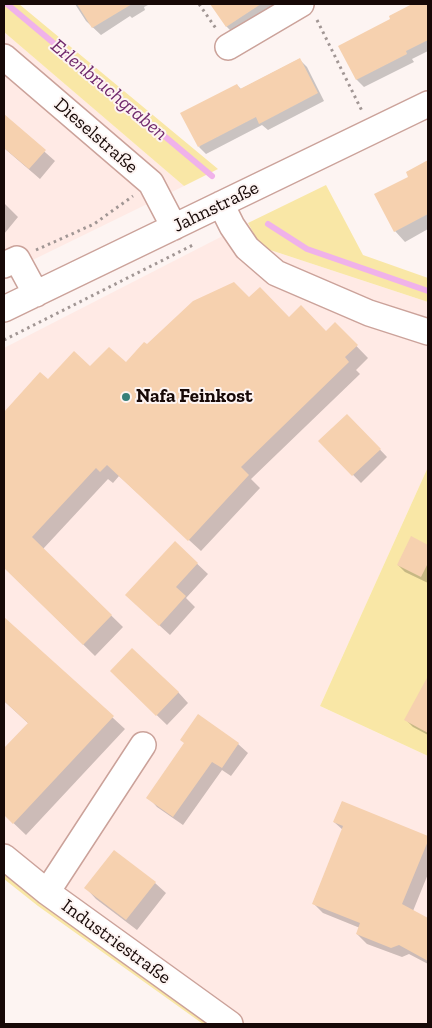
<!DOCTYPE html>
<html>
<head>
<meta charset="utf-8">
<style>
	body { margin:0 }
	#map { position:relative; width:432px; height:1028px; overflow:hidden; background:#fdf4f2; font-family:"Zilla Slab",serif }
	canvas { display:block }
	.frame { position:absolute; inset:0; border:5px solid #170907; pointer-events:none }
</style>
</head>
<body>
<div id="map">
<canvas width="432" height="1028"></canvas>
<div class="frame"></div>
</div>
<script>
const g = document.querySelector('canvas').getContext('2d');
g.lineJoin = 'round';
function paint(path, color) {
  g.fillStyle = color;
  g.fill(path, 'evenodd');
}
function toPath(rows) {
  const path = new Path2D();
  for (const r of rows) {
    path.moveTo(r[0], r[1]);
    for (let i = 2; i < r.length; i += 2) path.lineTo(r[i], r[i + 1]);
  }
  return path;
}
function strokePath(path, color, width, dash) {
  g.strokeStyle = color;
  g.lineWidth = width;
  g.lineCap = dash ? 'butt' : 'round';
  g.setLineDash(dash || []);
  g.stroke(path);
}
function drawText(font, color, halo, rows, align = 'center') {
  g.font = font + ' "Zilla Slab",serif';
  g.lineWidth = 4;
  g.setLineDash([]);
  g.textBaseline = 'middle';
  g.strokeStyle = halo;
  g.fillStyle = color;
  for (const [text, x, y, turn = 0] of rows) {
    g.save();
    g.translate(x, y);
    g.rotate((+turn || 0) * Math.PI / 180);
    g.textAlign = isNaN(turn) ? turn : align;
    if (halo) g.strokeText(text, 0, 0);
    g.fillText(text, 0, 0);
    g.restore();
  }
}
paint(toPath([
	[4,32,184,186,4,274],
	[248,223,261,247,428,302,428,467,320,706,428,756,428,1024,210,1024,4,873,4,348]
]), '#ffeae5');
paint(toPath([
	[4,4,19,4,218,169,184,186,4,32],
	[326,185,363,255,428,278,428,302,261,247,248,223],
	[428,467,428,756,320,706],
	[4,873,210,1024,203,1024,38,906,4,879]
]), '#f9e7a6');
paint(toPath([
	[75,4,150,4,144,7,145,10,132,18,130,16,101,35,86,21],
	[212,4,279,4,234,34,227,27],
	[415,4,428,4,428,51,412,59,414,62,364,87,357,80,340,46,392,19,390,16],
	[299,59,307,67,324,101,268,130,262,125,206,154,199,147,237,85,241,89],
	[4,116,55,161,40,179,4,148],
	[428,162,428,229,405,242,395,231,410,177,407,172],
	[4,203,18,217,4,234],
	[249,299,289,319,326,332,335,324,368,358,356,370,360,374,251,479,260,488,201,551,119,476,113,483,108,479,43,549,123,627,95,656,4,567,4,414,40,374,48,381,90,368,126,364,147,346],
	[347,415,387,457,361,483,320,441],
	[411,538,428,547,428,583,405,572,398,565],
	[175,543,208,574,186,598,195,607,170,635,137,605],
	[4,618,125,729,26,835,4,814,4,750,29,724,4,701],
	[111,671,178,692,188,703,167,725],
	[418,697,428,702,428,735,413,727,406,720],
	[185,743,238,744,248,753,231,776,222,770,183,825,157,807,148,797],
	[342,802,428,837,428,874,413,911,428,920,428,964,409,954,402,957,367,944,357,934,360,928,323,913,313,903,343,830,334,822],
	[155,883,166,893,137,930,96,899,86,888]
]), '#0003');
strokePath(toPath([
	[7,4,212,176],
	[268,224,307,249,428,291]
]), '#f0b2ea', 6);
paint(toPath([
	[77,4,132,4,92,28],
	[210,4,261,4,226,27],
	[412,4,428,4,428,40,406,51,407,54,356,80,338,46,390,19,389,16],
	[300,58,318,93,259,124,256,117,198,147,180,113,237,84,240,89],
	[4,114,46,150,29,169,4,148],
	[428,160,428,214,394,232,374,194,408,177,406,172],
	[234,282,249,297,260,287,289,317,301,305,326,331,335,322,358,345,345,357,349,362,241,467,249,475,188,541,107,465,100,472,96,468,32,537,112,615,83,645,4,568,4,412,40,372,48,379,74,351,90,366,109,347,126,362,144,342,147,344,193,301],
	[347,414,381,449,352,476,318,441],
	[411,536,428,545,428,563,421,577,397,565],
	[175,541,198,563,176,587,186,596,159,626,125,595],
	[4,617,114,716,13,824,4,815,4,748,28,723,4,701],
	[132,648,179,692,156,716,110,671],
	[428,676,428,733,404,720],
	[198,714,239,743,222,768,212,762,173,817,146,798,184,743,180,740],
	[342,801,428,836,428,841,402,904,428,918,428,961,399,945,391,948,356,934,360,923,312,904,343,826,333,822],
	[114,850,156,882,126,920,84,888]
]), '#f6d1af');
const minor = toPath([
	[228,47,301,4],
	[4,57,151,183,174,227],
	[221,204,232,226,247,248,276,273,369,313,428,332],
	[4,265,17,259,36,294],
	[4,309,428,104],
	[4,857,47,892,230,1024],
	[47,892,143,745]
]);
strokePath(minor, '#cba29a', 28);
strokePath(toPath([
	[199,4,217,30],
	[317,20,362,111],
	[36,250,94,224,133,196],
	[4,340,193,245]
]), '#a19694', 3, [2.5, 4]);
strokePath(minor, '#fff', 25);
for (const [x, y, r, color] of [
	[126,397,5,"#377f79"]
]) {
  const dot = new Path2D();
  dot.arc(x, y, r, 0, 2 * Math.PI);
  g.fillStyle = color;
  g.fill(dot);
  strokePath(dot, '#fdf4f2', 2);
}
drawText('19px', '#170907', '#fdf4f2', [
	["Dieselstraße",96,136,41],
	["Jahnstraße",216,207,-26],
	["Industriestraße",116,942,36]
]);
drawText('bold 19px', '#170907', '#fdf4f2', [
	["Nafa Feinkost",136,397]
], 'left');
drawText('italic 20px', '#712a6d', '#fdf4f2', [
	["Erlenbruchgraben",109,90,40]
]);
</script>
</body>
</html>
